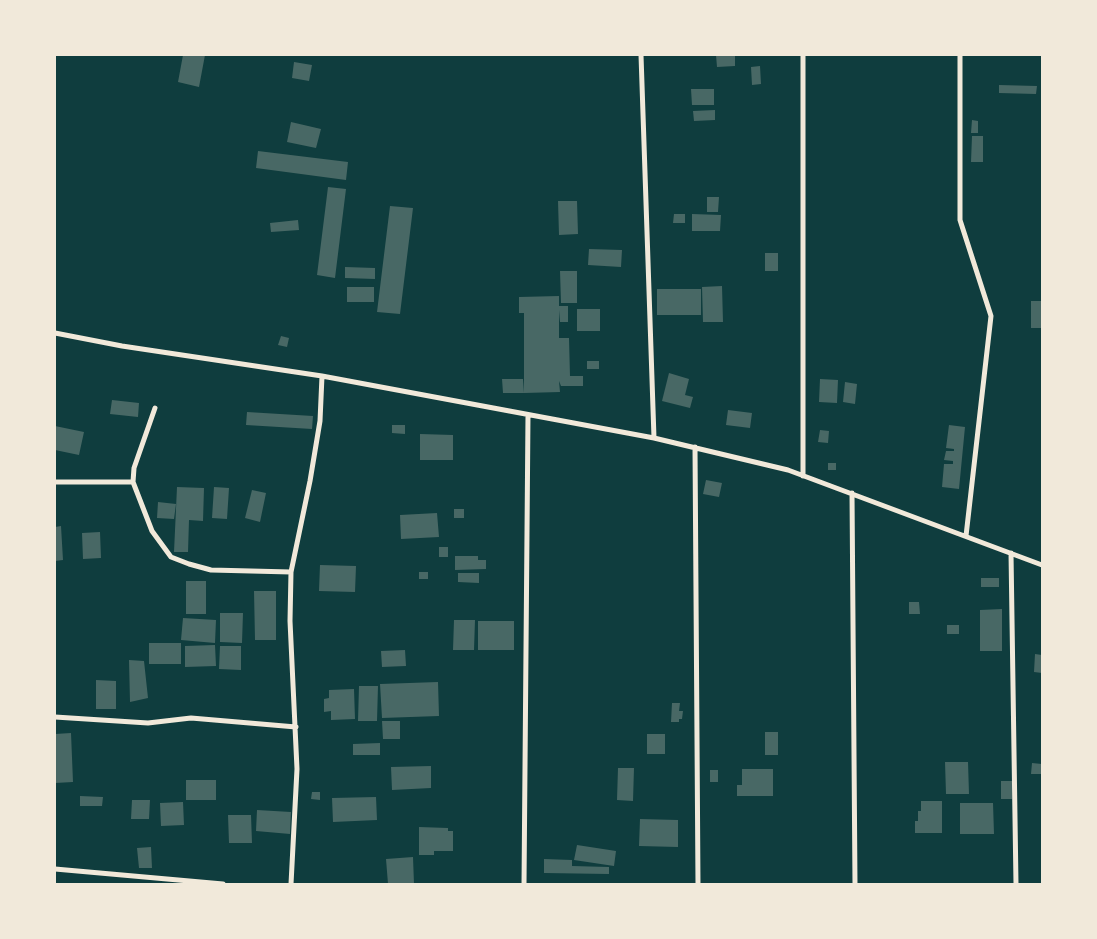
<!DOCTYPE html>
<html>
<head>
<meta charset="utf-8">
<style>
	body { margin:0 }
	#map { position:relative; width:1097px; height:939px; overflow:hidden; background:#0f3d3e; font-family:"Public Sans",sans-serif }
	canvas { display:block }
	.frame { position:absolute; inset:0; border:56px solid #f1e9da; pointer-events:none }
</style>
</head>
<body>
<div id="map">
<canvas width="1097" height="939"></canvas>
<div class="frame"></div>
</div>
<script>
const g = document.querySelector('canvas').getContext('2d');
g.lineJoin = 'round';
function paint(path, color) {
  g.fillStyle = color;
  g.fill(path, 'evenodd');
}
function toPath(rows) {
  const path = new Path2D();
  for (const r of rows) {
    path.moveTo(r[0], r[1]);
    for (let i = 2; i < r.length; i += 2) path.lineTo(r[i], r[i + 1]);
  }
  return path;
}
function strokePath(path, color, width, dash) {
  g.strokeStyle = color;
  g.lineWidth = width;
  g.lineCap = dash ? 'butt' : 'round';
  g.setLineDash(dash || []);
  g.stroke(path);
}
paint(toPath([
	[183,55,205,55,199,87,178,82],
	[716,55,735,55,735,66,717,67],
	[294,62,312,65,309,81,292,78],
	[760,66,761,84,752,85,751,67],
	[999,85,1037,86,1036,94,999,93],
	[691,89,714,89,714,105,692,105],
	[715,110,715,120,694,121,693,111],
	[972,120,978,121,978,133,971,133],
	[291,122,321,129,316,148,287,142],
	[972,136,983,136,983,162,971,162],
	[258,151,348,162,346,180,256,168],
	[328,187,346,189,335,278,317,275],
	[707,197,719,197,718,212,707,212],
	[558,201,577,201,578,234,559,235],
	[390,206,413,208,400,314,377,312],
	[674,214,685,214,685,223,673,223],
	[692,214,721,215,720,231,692,231],
	[298,220,299,230,271,232,270,223],
	[589,249,622,250,621,267,588,265],
	[765,253,778,253,778,271,765,271],
	[345,267,375,268,375,279,345,278],
	[560,271,577,271,577,303,561,303],
	[722,286,723,322,703,322,702,287],
	[347,287,374,287,374,302,347,302],
	[657,289,701,289,701,315,657,315],
	[559,296,559,306,568,306,568,322,560,322,559,310,559,338,569,338,570,376,583,376,583,386,561,386,559,381,560,392,524,393,524,313,519,313,519,297],
	[1031,301,1042,301,1042,328,1031,328],
	[577,309,600,309,600,331,577,331],
	[281,336,289,338,287,347,278,345],
	[587,361,599,361,599,369,587,369],
	[669,373,689,379,685,395,693,397,690,408,662,401],
	[502,379,523,379,524,393,503,393],
	[820,379,838,380,837,403,819,402],
	[845,382,857,384,855,404,843,402],
	[112,400,139,403,138,417,110,414],
	[728,410,752,413,750,428,726,425],
	[247,412,313,416,312,429,246,425],
	[392,425,405,425,405,434,392,433],
	[949,425,965,427,959,489,942,487,944,464,953,464,953,461,944,460,946,451,954,451,954,449,946,448],
	[55,426,84,432,79,455,55,450],
	[820,430,829,431,828,443,818,442],
	[420,434,453,435,453,460,420,460],
	[828,463,836,463,836,470,828,470],
	[706,480,722,483,719,497,703,494],
	[177,487,204,488,203,521,189,520,188,552,174,552],
	[214,487,229,488,227,519,212,518],
	[252,490,266,493,260,522,245,518],
	[158,502,176,504,174,519,157,518],
	[454,509,464,509,464,518,454,518],
	[437,513,439,537,401,539,400,515],
	[61,526,63,560,55,561,55,527],
	[100,532,101,558,83,559,82,533],
	[439,547,448,547,448,557,439,557],
	[455,556,478,556,478,560,486,560,486,569,455,570],
	[320,565,356,566,355,592,319,591],
	[419,572,428,572,428,579,419,579],
	[458,573,479,573,479,583,458,582],
	[981,578,999,578,999,587,981,587],
	[186,581,206,581,206,614,186,614],
	[254,591,276,591,276,640,255,640],
	[909,602,919,602,920,614,909,614],
	[1002,609,1002,651,980,651,980,610],
	[220,613,243,613,242,643,220,642],
	[183,618,216,620,215,643,181,640],
	[454,620,475,620,474,650,453,650],
	[478,621,514,621,514,650,478,650],
	[947,625,959,625,959,634,947,634],
	[149,643,181,643,181,664,149,664],
	[215,645,216,666,185,667,185,646],
	[220,646,241,646,241,670,219,669],
	[405,650,406,666,382,667,381,651],
	[1035,654,1042,655,1042,673,1034,672],
	[129,660,144,661,148,698,130,702],
	[96,680,116,681,116,709,96,709],
	[438,682,439,716,382,718,380,684],
	[359,686,378,686,377,721,358,721],
	[354,689,355,719,331,720,331,711,324,712,324,699,329,698,329,690],
	[672,703,680,703,679,711,683,711,682,719,679,719,679,722,671,722],
	[382,721,400,721,400,739,383,739],
	[765,732,778,732,778,755,765,755],
	[71,733,73,782,55,783,55,734],
	[647,734,665,734,665,754,647,754],
	[380,743,380,755,353,755,353,744],
	[945,762,968,762,969,794,946,794],
	[1032,763,1042,764,1042,774,1031,774],
	[431,766,431,788,392,790,391,767],
	[618,768,634,768,633,801,617,800],
	[742,769,773,769,773,796,737,796,737,785,742,785],
	[710,770,718,770,718,782,710,782],
	[186,780,216,780,216,800,186,800],
	[1001,781,1012,781,1012,799,1001,799],
	[312,792,320,792,320,800,311,799],
	[80,796,103,797,102,806,80,806],
	[376,797,377,820,333,822,332,798],
	[132,800,150,800,149,819,131,819],
	[921,801,942,801,942,833,915,833,915,821,918,821,918,811,921,811],
	[183,802,184,825,161,826,160,803],
	[960,803,993,803,994,834,960,834],
	[257,810,291,812,290,834,256,831],
	[228,815,251,815,252,843,229,843],
	[640,819,678,820,678,847,639,846],
	[419,827,448,828,448,831,453,831,453,851,434,851,434,855,419,855],
	[577,845,616,851,614,866,574,860],
	[151,847,152,868,139,868,137,848],
	[413,857,414,884,388,884,386,859],
	[544,859,572,860,572,866,609,867,609,874,544,873]
]), '#486865');
strokePath(toPath([
	[641,55,654,438],
	[803,55,803,476],
	[960,55,960,220,991,316,966,536],
	[55,333,122,346,322,376,654,438,788,470,1042,565],
	[695,447,698,884],
	[55,482,133,482,152,531,171,557,189,564,211,570,291,572],
	[133,482,134,468,155,408],
	[852,493,855,884],
	[1011,553,1016,884],
	[55,717,148,723,191,718,296,727],
	[55,869,223,884],
	[291,884,297,769,290,621,291,572,310,481,320,421,322,376],
	[524,884,528,415]
]), '#f1e9da', 5);
</script>
</body>
</html>
